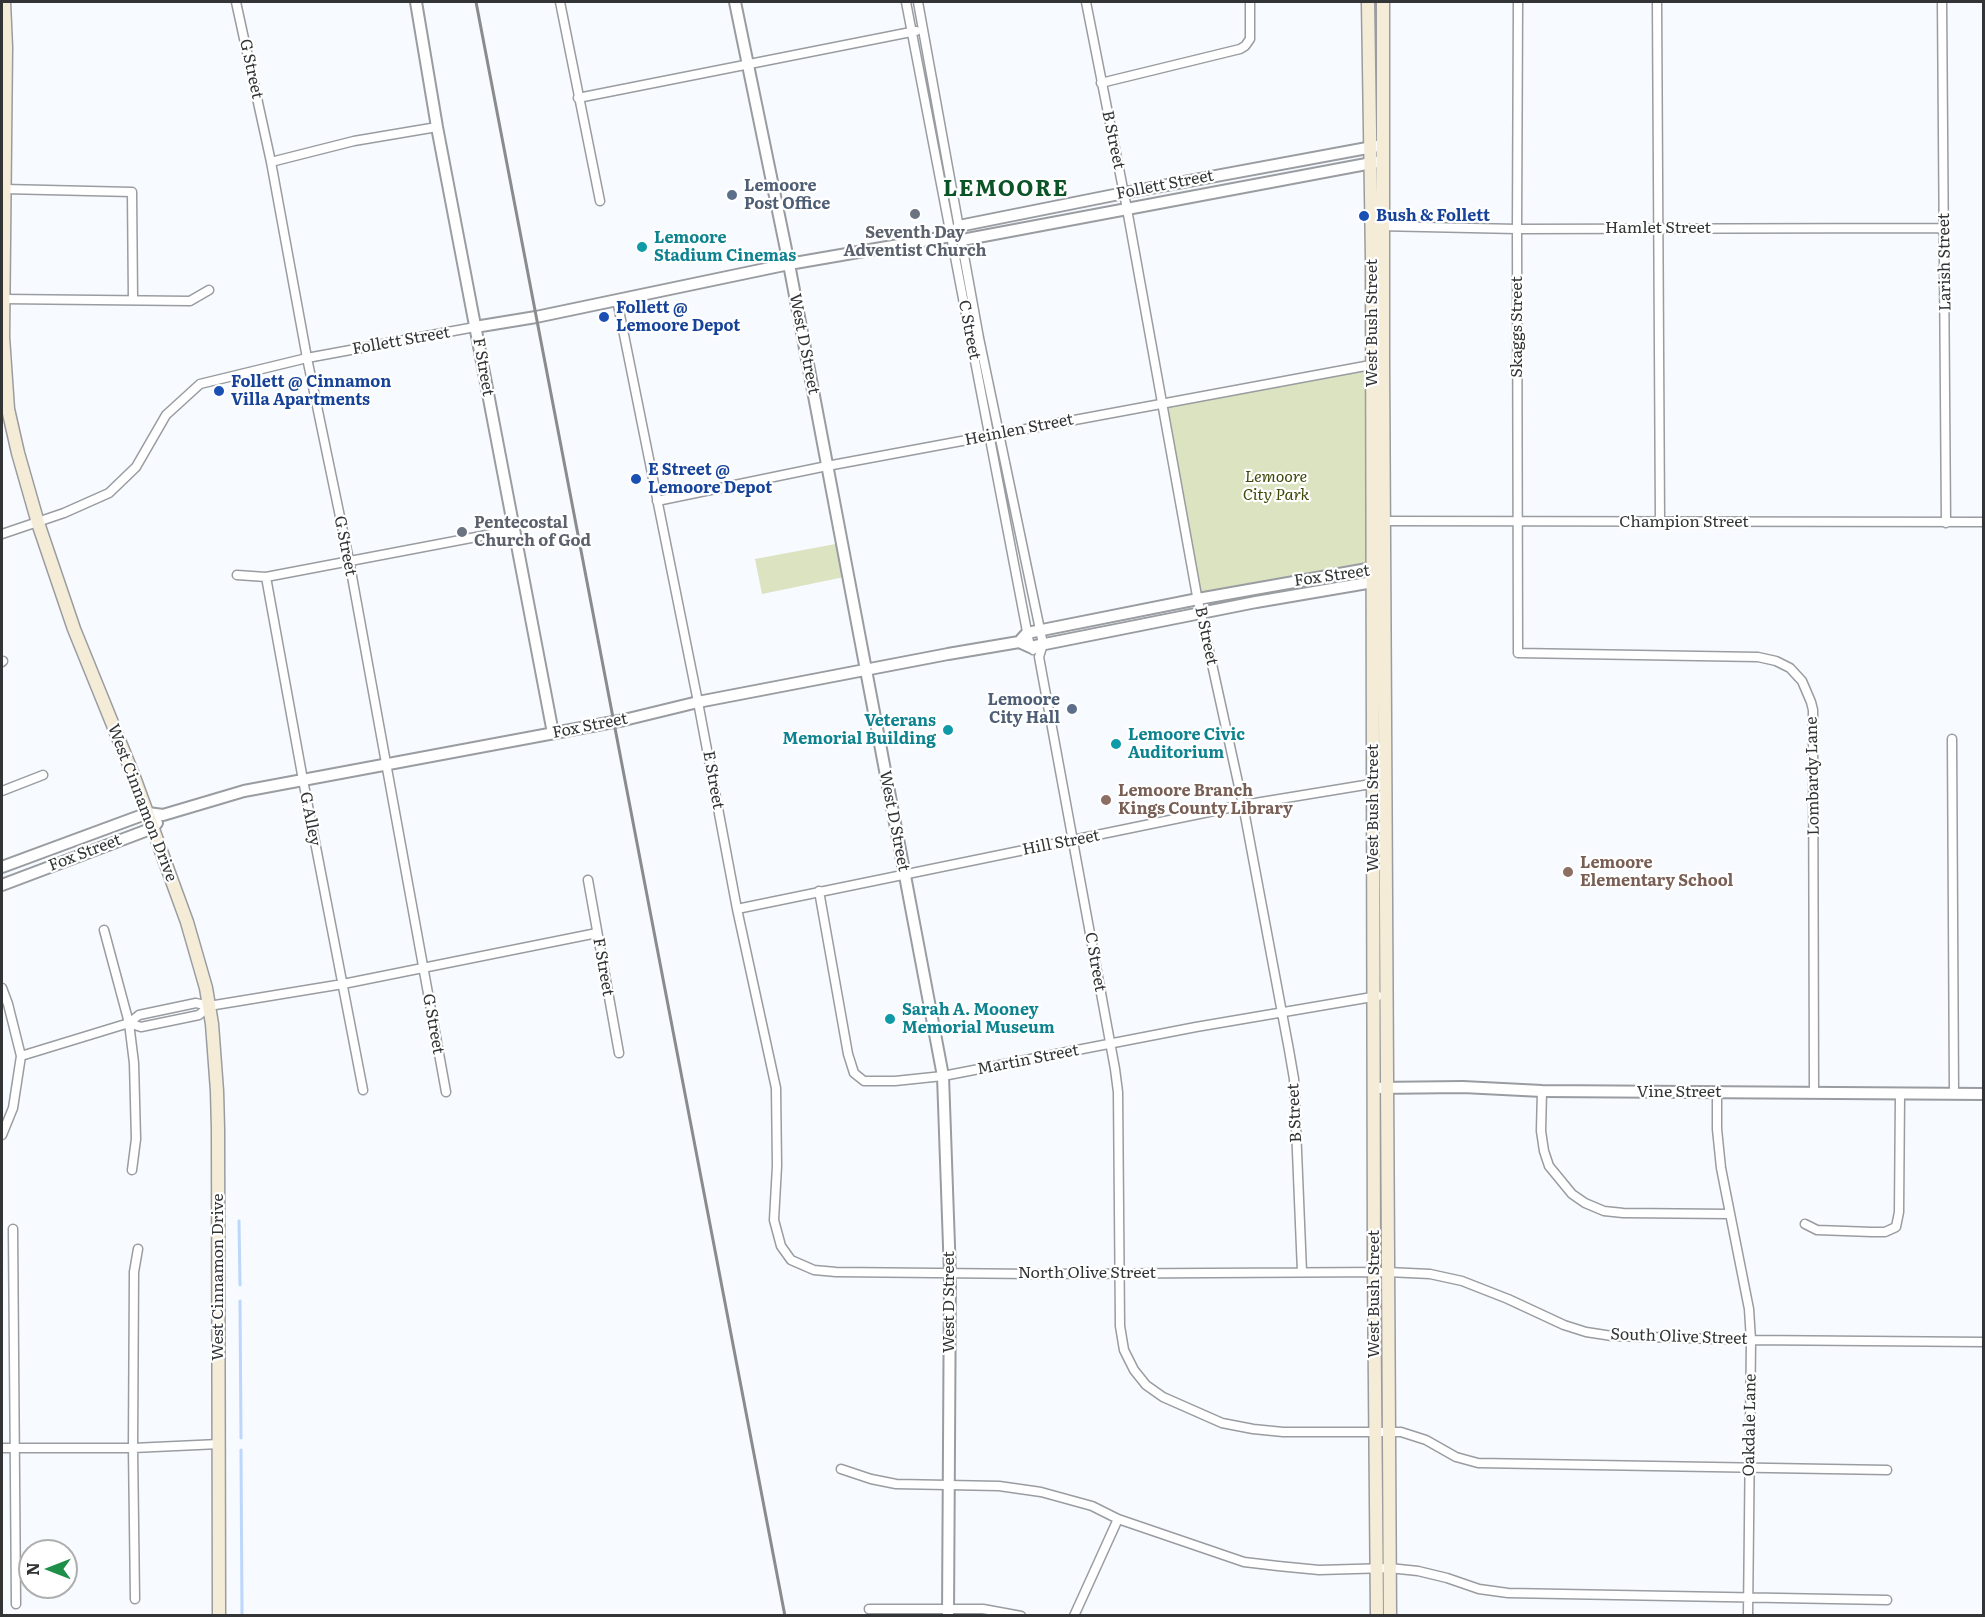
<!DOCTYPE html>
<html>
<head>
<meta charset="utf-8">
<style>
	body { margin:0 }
	#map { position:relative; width:1985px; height:1617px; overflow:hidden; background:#f7fafe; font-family:Literata,serif }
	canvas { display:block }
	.frame { position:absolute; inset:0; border:3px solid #323435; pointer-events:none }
	.north { position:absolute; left:18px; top:1539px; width:60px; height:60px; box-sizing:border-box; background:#fff; border:2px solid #adaeae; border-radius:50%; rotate:270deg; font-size:16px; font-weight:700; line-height:24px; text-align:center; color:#323435 }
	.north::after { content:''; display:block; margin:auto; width:21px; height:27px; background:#1d8f48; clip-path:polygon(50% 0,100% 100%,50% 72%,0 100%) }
</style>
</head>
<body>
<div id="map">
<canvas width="1985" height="1617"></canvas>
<div class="frame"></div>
<div class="north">N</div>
</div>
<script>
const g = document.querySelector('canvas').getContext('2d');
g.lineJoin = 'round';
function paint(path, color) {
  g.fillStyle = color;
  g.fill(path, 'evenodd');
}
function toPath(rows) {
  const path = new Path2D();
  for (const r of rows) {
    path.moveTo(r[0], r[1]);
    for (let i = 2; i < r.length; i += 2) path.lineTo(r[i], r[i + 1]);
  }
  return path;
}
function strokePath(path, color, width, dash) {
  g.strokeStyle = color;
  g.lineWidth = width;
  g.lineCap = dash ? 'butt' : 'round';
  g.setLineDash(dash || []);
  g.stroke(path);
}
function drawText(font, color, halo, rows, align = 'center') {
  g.font = font + ' Literata,serif';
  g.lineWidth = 4.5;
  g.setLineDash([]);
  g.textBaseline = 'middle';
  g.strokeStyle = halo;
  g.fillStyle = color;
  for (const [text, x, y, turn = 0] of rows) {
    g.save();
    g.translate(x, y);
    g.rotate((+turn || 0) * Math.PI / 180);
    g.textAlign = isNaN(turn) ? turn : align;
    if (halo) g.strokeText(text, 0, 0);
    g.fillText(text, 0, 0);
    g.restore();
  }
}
paint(toPath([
	[1371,366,1373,568,1198,599,1162,405],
	[841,543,849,576,762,594,755,559]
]), '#dbe3c0');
strokePath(toPath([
	[239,1221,240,1285],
	[240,1301,241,1438],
	[241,1450,242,1616]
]), '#bcd7fb', 3);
const minor = toPath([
	[236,2,271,162,307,358,349,560,446,1092],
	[560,2,600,201],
	[906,2,1030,647,1033,650],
	[918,2,979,338,1043,644,1039,657,1115,1069,1118,1092,1120,1326,1124,1350,1134,1370,1146,1385,1163,1397,1222,1423,1253,1429,1283,1432,1401,1432,1426,1440,1456,1457,1478,1463,1887,1470],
	[1086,2,1127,209,1197,596,1243,805,1289,1050,1294,1079,1302,1272],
	[1518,2,1517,229,1518,653,1758,657,1776,661,1790,668,1802,681,1811,702,1813,710,1814,1092],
	[1657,2,1660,521],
	[1942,2,1946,523],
	[1101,83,1240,49,1245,46,1250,39,1250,2],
	[578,98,916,31],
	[271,162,354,141,437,127],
	[4,189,132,192,133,300],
	[1378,226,1517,229,1944,228],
	[3,299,190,301,209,290],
	[617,300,698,702,737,909,776,1088,777,1166,774,1220,781,1246,791,1260,814,1270,836,1272,1034,1274,1387,1272,1430,1274,1462,1281,1508,1299,1564,1325,1586,1332,1612,1336,1751,1340,1984,1342],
	[657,501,827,466,1376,364],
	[1380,521,1984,522],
	[2,534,64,513,109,493,136,467,166,415,200,384,307,358,475,327],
	[237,575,266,577,513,530],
	[266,577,303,780,363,1090],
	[2,662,3,661],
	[1952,739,1954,1094],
	[2,791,43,775],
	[588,880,619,1053],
	[819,891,848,1054,854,1073,864,1081,895,1081,943,1076,1196,1027,1378,996],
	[737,909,1243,805,1377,783],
	[104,930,129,1023,134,1063,136,1139,132,1170],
	[2,988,8,1004,21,1056,13,1108,2,1135],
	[129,1023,141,1027,199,1015,209,1006],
	[21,1056,129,1023,139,1015,196,1003,209,1006,343,984,597,933],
	[1542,1091,1541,1131,1544,1151,1549,1166,1572,1194,1585,1203,1604,1211,1623,1213,1730,1214],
	[1717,1093,1717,1129,1721,1168,1749,1309,1751,1340,1748,1616],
	[1805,1224,1817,1230,1872,1232,1885,1232,1896,1227,1899,1212,1900,1094],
	[13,1229,16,1604],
	[2,1448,133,1448,219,1444],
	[841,1469,871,1479,896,1484,999,1486,1041,1492,1092,1506,1118,1519,1244,1562,1278,1566,1319,1570,1389,1568,1418,1571,1447,1578,1479,1589,1508,1593,1887,1600],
	[135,1599,133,1448,134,1272,138,1249],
	[869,1609,983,1609,1021,1616],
	[1074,1616,1118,1519]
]);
const tertiary = toPath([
	[416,2,437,127,553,733],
	[735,2,789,264,943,1076,950,1274,948,1616],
	[951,236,962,240,1377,162],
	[475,327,536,317,789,264,951,236,959,226,1124,193,1378,146],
	[2,867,148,813,163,815,244,791,624,720,698,702,948,654,1019,642,1030,647,1256,602,1373,582,1384,573,1373,568,1198,599,1027,633,1019,642],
	[2,885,153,828,157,823],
	[1374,1088,1463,1087,1542,1091,1984,1094]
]);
const secondary = toPath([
	[4,2,6,47,3,337,8,409,18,453,38,523,74,629,134,777,187,922,206,988,212,1024,217,1091,218,1129,219,1616],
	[1368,2,1372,259,1374,1272,1377,1616],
	[1383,2,1383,362,1390,1616]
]);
strokePath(minor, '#999ca0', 11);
strokePath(tertiary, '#999ca0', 14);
strokePath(secondary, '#999ca0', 15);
strokePath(minor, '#fff', 8);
strokePath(tertiary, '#fff', 10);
strokePath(secondary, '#f5ecd8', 12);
strokePath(toPath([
	[476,2,785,1616]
]), '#898b8d', 3);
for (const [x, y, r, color] of [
	[732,195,6,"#5c6f8a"],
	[915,214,6,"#6b7280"],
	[1364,216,6,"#1a4fb4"],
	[642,247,6,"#0f9aa8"],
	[604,317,6,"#1a4fb4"],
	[219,391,6,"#1a4fb4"],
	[636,479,6,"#1a4fb4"],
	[462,532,6,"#6b7280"],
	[1072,709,6,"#5c6f8a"],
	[948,730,6,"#0f9aa8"],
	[1116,744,6,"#0f9aa8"],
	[1106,800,6,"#8d6e63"],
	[1568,872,6,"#8d6e63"],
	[890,1019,6,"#0f9aa8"]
]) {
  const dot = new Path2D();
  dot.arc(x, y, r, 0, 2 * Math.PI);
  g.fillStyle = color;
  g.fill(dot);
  strokePath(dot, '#fff', 2);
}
drawText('16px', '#323435', '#fff', [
	["G Street",251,69,78],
	["B Street",1113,140,78],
	["Follett Street",1165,185,-11],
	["Hamlet Street",1658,228],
	["Larish Street",1945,262,-91],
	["West Bush Street",1372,323,-90],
	["Skaggs Street",1517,327,-90],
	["C Street",969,330,79],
	["Follett Street",401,341,-10],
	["West D Street",804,344,79],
	["F Street",483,367,80],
	["Heinlen Street",1019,430,-11],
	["Champion Street",1684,522],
	["G Street",345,546,79],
	["Fox Street",1332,576,-8],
	["B Street",1206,636,78],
	["Fox Street",590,726,-11],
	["Lombardy Lane",1813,776,-91],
	["E Street",713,780,80],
	["West Cinnamon Drive",142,803,69],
	["West Bush Street",1373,808,-90],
	["G Alley",310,819,79],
	["West D Street",894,821,79],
	["Hill Street",1061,843,-11],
	["Fox Street",85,853,-21],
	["C Street",1095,962,80],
	["F Street",603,967,80],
	["G Street",433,1024,80],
	["Martin Street",1028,1060,-11],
	["Vine Street",1679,1092],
	["B Street",1295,1113,-93],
	["North Olive Street",1087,1273],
	["West Cinnamon Drive",218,1277,-90],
	["West Bush Street",1374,1294,-90],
	["West D Street",949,1302,-90],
	["South Olive Street",1679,1337,2],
	["Oakdale Lane",1750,1425,-89]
]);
drawText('bold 16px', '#4e5e75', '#fff', [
	["Lemoore",744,186],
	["Post Office",744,204],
	["Lemoore",1060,700,"right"],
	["City Hall",1060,718,"right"]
], 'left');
drawText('bold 16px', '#164399', '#fff', [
	["Bush & Follett",1376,216],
	["Follett @",616,308],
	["Lemoore Depot",616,326],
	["Follett @ Cinnamon",231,382],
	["Villa Apartments",231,400],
	["E Street @",648,470],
	["Lemoore Depot",648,488]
], 'left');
drawText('bold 16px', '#5b616d', '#fff', [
	["Seventh Day",915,233],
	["Adventist Church",915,251],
	["Pentecostal",474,523,"left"],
	["Church of God",474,541,"left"]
]);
drawText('bold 16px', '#0d838f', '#fff', [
	["Lemoore",654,238],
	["Stadium Cinemas",654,256],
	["Veterans",936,721,"right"],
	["Memorial Building",936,739,"right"],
	["Lemoore Civic",1128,735],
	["Auditorium",1128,753],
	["Sarah A. Mooney",902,1010],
	["Memorial Museum",902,1028]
], 'left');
drawText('italic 16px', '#3e4707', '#fff', [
	["Lemoore",1276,477],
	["City Park",1276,495]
]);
drawText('bold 16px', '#785e54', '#fff', [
	["Lemoore Branch",1118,791],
	["Kings County Library",1118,809],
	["Lemoore",1580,863],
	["Elementary School",1580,881]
], 'left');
g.letterSpacing = '1.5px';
drawText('bold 22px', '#0b5428', '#fff', [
	["LEMOORE",1006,190]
]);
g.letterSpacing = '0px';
</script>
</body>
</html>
